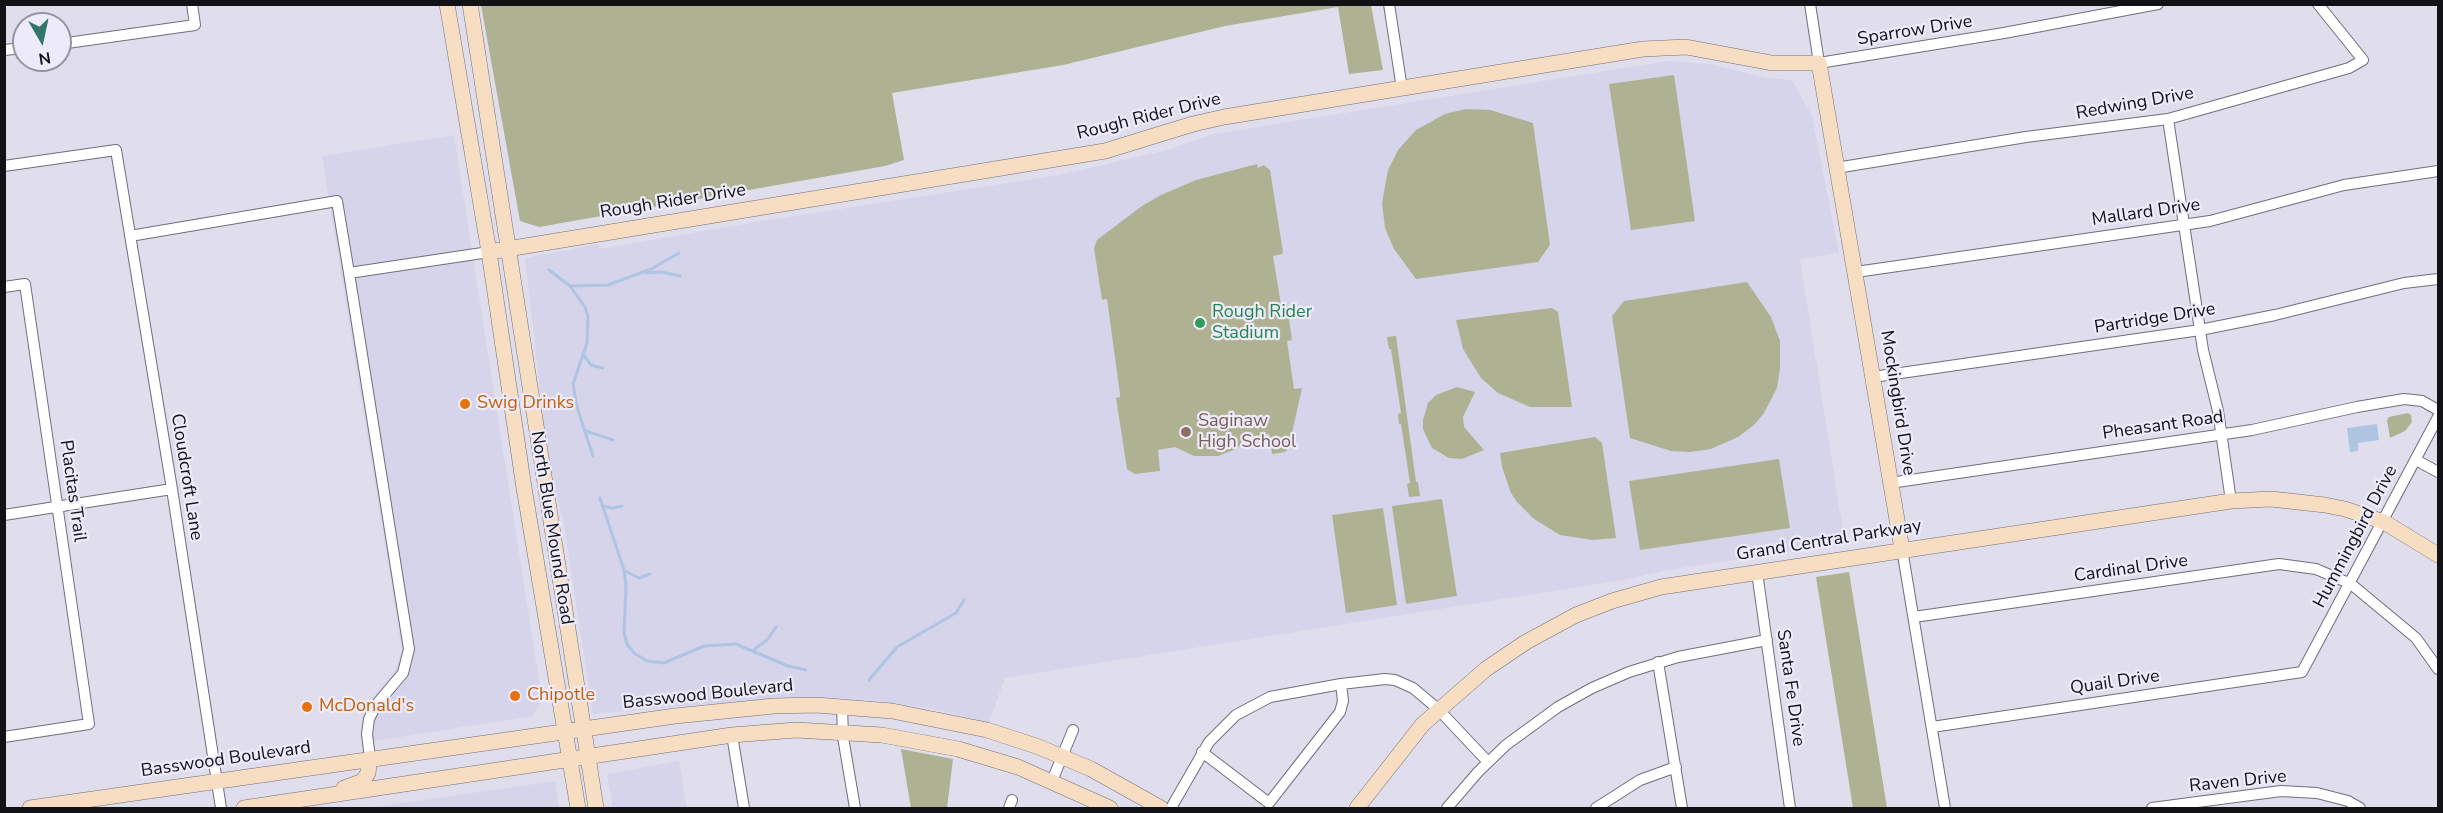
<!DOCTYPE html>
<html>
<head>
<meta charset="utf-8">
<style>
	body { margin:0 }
	#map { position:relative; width:2443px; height:813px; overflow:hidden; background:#e0deed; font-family:"Nunito Sans",sans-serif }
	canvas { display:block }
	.frame { position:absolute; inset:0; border:6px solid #111116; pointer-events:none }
	.north { position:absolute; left:12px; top:12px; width:60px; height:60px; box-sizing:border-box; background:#edebfa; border:2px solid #95949f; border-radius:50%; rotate:171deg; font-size:16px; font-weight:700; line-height:24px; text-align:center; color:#111116 }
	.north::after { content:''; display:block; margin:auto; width:21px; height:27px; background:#337669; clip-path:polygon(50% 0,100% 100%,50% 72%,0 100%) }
</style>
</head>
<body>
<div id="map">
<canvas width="2443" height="813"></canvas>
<div class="frame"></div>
<div class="north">N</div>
</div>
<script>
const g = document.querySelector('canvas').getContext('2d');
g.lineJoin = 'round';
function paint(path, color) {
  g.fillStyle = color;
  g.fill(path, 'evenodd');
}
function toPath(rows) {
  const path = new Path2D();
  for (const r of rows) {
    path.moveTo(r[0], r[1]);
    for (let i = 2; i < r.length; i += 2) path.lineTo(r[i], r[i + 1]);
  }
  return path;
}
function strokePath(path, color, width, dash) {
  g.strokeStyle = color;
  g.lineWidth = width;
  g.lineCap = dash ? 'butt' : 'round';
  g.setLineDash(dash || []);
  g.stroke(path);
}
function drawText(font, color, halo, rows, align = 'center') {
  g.font = font + ' "Nunito Sans",sans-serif';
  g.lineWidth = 4.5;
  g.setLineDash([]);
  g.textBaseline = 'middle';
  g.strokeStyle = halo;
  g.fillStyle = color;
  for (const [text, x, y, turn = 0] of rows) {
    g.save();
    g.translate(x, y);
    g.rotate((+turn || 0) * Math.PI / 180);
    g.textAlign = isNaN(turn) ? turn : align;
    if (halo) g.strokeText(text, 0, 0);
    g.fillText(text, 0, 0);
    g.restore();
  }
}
paint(toPath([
	[1668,61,1709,64,1768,78,1792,80,1812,116,1839,253,1800,259,1845,543,1668,570,1623,580,1005,678,989,723,930,708,870,700,792,697,593,714,563,518,550,477,525,258,598,244,599,249,756,222,1059,175,1171,149,1213,134],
	[454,135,542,700,533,716,362,743,361,730,363,716,371,700,395,670,402,651,322,156],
	[679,761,687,808,613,808,607,774],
	[555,781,559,808,366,808]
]), '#d6d4ea');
paint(toPath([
	[481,5,1371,5,1383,70,1349,74,1338,7,1225,26,1063,65,892,93,904,160,885,166,539,227,520,221],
	[1674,75,1695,221,1631,230,1609,84],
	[1466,109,1490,110,1533,123,1550,245,1538,262,1416,279,1394,249,1385,228,1382,203,1388,170,1398,150,1416,130,1445,114],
	[1257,164,1258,168,1264,165,1270,170,1283,252,1282,254,1273,256,1281,305,1287,305,1292,340,1287,341,1294,389,1302,388,1292,433,1292,445,1285,452,1272,454,1269,434,1250,437,1236,449,1218,456,1194,456,1175,447,1158,450,1160,471,1135,474,1127,469,1116,398,1120,397,1120,394,1107,299,1102,300,1094,248,1097,240,1142,206,1161,195,1196,180],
	[1747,282,1771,317,1780,341,1780,369,1777,388,1764,413,1754,425,1738,437,1711,449,1690,452,1671,451,1630,438,1612,316,1624,301],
	[1552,308,1558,312,1572,407,1530,407,1498,393,1481,378,1463,349,1456,320],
	[1396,336,1416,482,1418,482,1420,496,1409,497,1407,484,1410,483,1401,424,1399,424,1398,414,1401,413,1391,349,1389,349,1387,337],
	[1457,387,1475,392,1463,417,1464,427,1484,450,1462,459,1449,458,1432,448,1423,429,1423,420,1428,403,1436,395],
	[2408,413,2411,415,2412,422,2405,431,2390,438,2387,420,2389,417],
	[1595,437,1602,443,1616,538,1593,540,1560,535,1534,519,1517,502,1511,493,1502,467,1500,453],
	[1779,459,1790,528,1640,550,1629,481],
	[1442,499,1457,596,1406,604,1392,506],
	[1383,508,1397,605,1346,613,1332,515],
	[1849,572,1887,808,1853,808,1816,577],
	[901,749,953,759,947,808,911,808]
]), '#aeb292');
paint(toPath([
	[2377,424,2379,440,2358,443,2358,451,2350,452,2347,428]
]), '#aec5e2');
strokePath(toPath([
	[549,270,570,286,585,307,588,317,587,343,573,384,577,407,593,456],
	[646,273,661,272,680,276],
	[570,286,608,285,651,269,679,253],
	[583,354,591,365,603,368],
	[586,431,613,440],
	[600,498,624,570,626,586,624,633,627,644,634,653,647,661,664,663,704,646,736,644,788,666,806,670],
	[602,506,613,508,622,506],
	[625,571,639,578,650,574],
	[755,649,768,639,776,627],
	[869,680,897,647,956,613,964,600]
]), '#aec5e2', 3);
const street = toPath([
	[1389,4,1402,89],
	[1810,4,1819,63,2004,33,2158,4],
	[60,44,195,25,192,4],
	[4,50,24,48],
	[2168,119,2203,350,2218,411,2231,501],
	[4,166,116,150,172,489,221,808],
	[1836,168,2026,137,2168,119,2349,68,2363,60,2318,4],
	[130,236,337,201,349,273],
	[1856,272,2210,221,2344,185,2438,171],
	[4,287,25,284,89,724,4,737],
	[1873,377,2200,330,2275,315,2404,283,2438,279],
	[2416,460,2438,472],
	[1890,483,2252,430,2357,407,2404,399,2422,401,2438,410],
	[4,515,172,489],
	[1902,549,1945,808],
	[1757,572,1790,808],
	[1914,617,2279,564,2316,569,2351,584,2416,638,2438,669],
	[1658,662,1682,808],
	[842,706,843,737,855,808],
	[1932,727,2302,672,2438,417],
	[732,735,744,808],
	[1202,752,1269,803,1340,712,1343,701,1341,684],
	[370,758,367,734,369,719,376,705,403,673,409,649,349,273,489,252],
	[1052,781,1073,730],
	[1009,808,1012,800],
	[1171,808,1209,742,1236,715,1270,697,1341,684,1385,679,1395,680,1413,688,1438,709,1488,762],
	[1447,808,1478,772,1506,745,1558,707,1592,688,1629,672,1678,657,1767,640],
	[1596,808,1640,780,1676,767],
	[2152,808,2281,791,2317,793,2348,801,2360,808]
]);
const secondary = toPath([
	[447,4,489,252,524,488,578,808],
	[470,4,596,808],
	[489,252,1105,151,1193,124,1224,117,1643,49,1686,47,1772,63,1819,63,1902,549],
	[344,788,363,781,368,773,370,758],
	[30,808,675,716,774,706,816,705,892,711,987,730,1039,747,1091,769,1161,808],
	[244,808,732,735,796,730,882,735,958,749,1018,767,1110,808],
	[1357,808,1423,724,1486,669,1526,642,1576,615,1612,601,1661,587,2231,501,2271,499,2325,505,2345,509,2384,522,2438,555]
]);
strokePath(street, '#6f6e7b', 12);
strokePath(secondary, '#6f6e7b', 16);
strokePath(street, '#fff', 10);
strokePath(secondary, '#f7ddc2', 15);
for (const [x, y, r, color] of [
	[1200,323,6,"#2e9e5b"],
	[465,404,6,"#e8710a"],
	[1186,432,6,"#8d6e63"],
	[515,696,6,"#e8710a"],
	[307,707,6,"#e8710a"]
]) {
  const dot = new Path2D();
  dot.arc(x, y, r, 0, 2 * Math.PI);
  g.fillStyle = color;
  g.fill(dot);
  strokePath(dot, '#edebfa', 2);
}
drawText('18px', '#111116', '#edebfa', [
	["Sparrow Drive",1915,31,-9],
	["Redwing Drive",2135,104,-10],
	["Rough Rider Drive",1149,117,-14],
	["Rough Rider Drive",673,202,-9],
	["Mallard Drive",2146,213,-8],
	["Partridge Drive",2155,319,-9],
	["Mockingbird Drive",1897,403,81],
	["Pheasant Road",2163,426,-8],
	["Cloudcroft Lane",186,477,81],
	["Placitas Trail",72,491,82],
	["North Blue Mound Road",551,528,81],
	["Hummingbird Drive",2356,537,-62],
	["Grand Central Parkway",1829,541,-9],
	["Cardinal Drive",2131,569,-8],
	["Quail Drive",2115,683,-8],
	["Santa Fe Drive",1790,688,82],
	["Basswood Boulevard",708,695,-6],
	["Basswood Boulevard",226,760,-8],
	["Raven Drive",2238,782,-6]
]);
drawText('18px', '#27864d', '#edebfa', [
	["Rough Rider",1212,313],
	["Stadium",1212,334]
], 'left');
drawText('18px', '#c56008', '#edebfa', [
	["Swig Drinks",477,404],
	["Chipotle",527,696],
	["McDonald's",319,707]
], 'left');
drawText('18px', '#785e54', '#edebfa', [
	["Saginaw",1198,422],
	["High School",1198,443]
], 'left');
</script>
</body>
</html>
